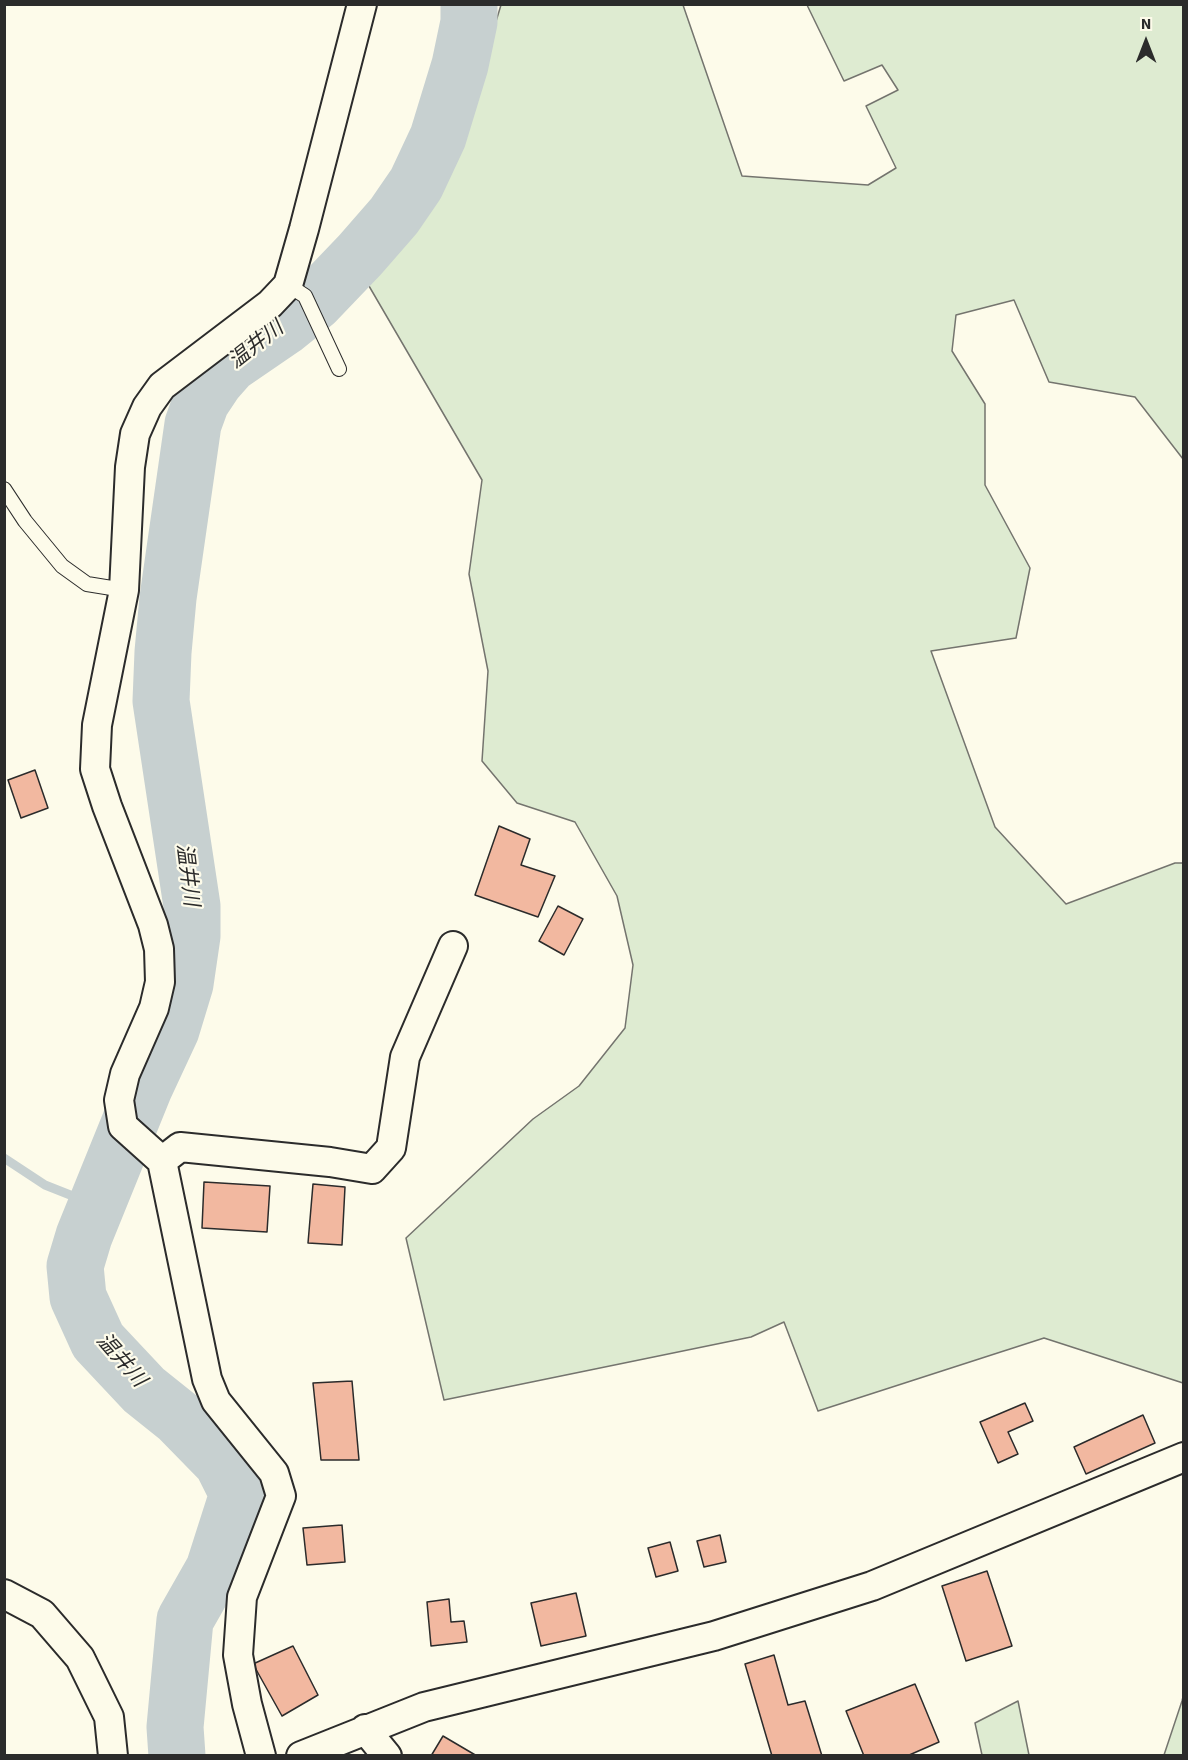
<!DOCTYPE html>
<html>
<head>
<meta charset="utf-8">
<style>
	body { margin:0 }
	#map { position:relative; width:1188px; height:1760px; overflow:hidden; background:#fdfbea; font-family:"Source Sans 3",sans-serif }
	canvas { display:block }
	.frame { position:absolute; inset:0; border:6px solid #2b2b2b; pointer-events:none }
	.north { position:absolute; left:1116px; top:12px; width:60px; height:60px; -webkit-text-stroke:4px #fdfbea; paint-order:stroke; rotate:0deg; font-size:16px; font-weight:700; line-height:24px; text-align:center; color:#2b2b2b }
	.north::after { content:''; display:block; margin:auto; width:21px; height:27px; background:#2b2b2b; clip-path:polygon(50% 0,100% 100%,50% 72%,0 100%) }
</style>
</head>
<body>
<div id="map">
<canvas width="1188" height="1760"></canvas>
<div class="frame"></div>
<div class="north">N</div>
</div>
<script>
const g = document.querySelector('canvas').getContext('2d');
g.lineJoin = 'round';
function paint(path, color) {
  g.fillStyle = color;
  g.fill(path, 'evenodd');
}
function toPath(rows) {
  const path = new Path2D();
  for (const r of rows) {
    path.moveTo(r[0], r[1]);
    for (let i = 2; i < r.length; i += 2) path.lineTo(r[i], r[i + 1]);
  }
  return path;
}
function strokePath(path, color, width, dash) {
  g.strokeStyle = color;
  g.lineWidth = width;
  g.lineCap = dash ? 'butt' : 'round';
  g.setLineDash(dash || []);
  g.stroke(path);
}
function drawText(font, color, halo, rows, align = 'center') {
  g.font = font + ' "Source Sans 3","Noto Sans JP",sans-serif';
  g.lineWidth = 4.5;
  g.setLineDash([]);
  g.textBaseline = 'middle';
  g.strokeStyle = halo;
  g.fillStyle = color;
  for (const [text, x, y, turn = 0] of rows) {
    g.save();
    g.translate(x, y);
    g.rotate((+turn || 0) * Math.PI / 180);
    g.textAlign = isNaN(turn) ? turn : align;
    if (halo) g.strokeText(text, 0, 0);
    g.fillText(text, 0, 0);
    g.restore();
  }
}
const green = toPath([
	[501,5,683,5,742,176,868,185,896,168,866,106,898,90,882,65,844,81,807,5,1183,5,1183,459,1135,397,1049,382,1014,300,956,315,952,351,985,404,985,485,1030,568,1016,638,931,651,995,827,1066,904,1175,863,1183,863,1183,1383,1044,1338,818,1411,784,1322,751,1337,444,1400,406,1238,533,1119,579,1086,625,1028,633,965,617,896,575,822,517,803,482,761,488,671,469,574,482,480,362,274,407,232,465,123,501,5],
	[1183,1697,1183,1755,1164,1755,1182,1701,1183,1697],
	[1018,1701,1029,1755,982,1755,975,1723,1018,1701]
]);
paint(green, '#deebd1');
strokePath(green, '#74746e', 1.5);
strokePath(toPath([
	[4,1158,45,1185,98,1206]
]), '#c7d0d0', 9);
strokePath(toPath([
	[177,1756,175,1727,185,1620,214,1569,238,1494,222,1462,179,1418,144,1390,98,1341,78,1297,75,1266,84,1236,144,1088,171,1030,185,984,192,936,192,906,161,701,163,652,168,598,193,424,201,402,215,381,230,364,284,327,315,302,360,255,394,216,416,184,438,137,460,65,469,22,469,4]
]), '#c7d0d0', 57);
const building = toPath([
	[35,770,48,808,21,818,8,780,35,770],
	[499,826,530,839,521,865,555,876,538,917,475,895,499,826],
	[558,906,583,919,564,955,539,941,558,906],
	[204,1182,270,1186,267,1232,202,1228,204,1182],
	[313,1184,345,1187,342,1245,308,1243,313,1184],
	[352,1381,359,1460,321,1460,313,1383,352,1381],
	[1025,1403,1033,1421,1008,1432,1018,1454,998,1463,980,1422,1025,1403],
	[1143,1415,1155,1443,1086,1474,1074,1447,1143,1415],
	[342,1525,345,1562,307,1565,303,1528,342,1525],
	[720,1535,726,1562,704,1567,697,1541,720,1535],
	[670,1542,678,1571,656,1577,648,1548,670,1542],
	[987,1571,1012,1646,966,1661,942,1586,987,1571],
	[576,1593,586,1636,541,1646,531,1603,576,1593],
	[449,1599,451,1622,464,1621,467,1642,431,1646,427,1602,449,1599],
	[293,1646,318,1695,282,1716,253,1664,293,1646],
	[774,1655,788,1705,805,1701,822,1756,772,1756,745,1664,774,1655],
	[915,1684,939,1742,907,1756,864,1756,846,1711,915,1684],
	[443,1736,477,1756,431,1756,443,1736]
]);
paint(building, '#f2b8a0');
strokePath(building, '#2b2b2b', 1.5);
const lane = toPath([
	[288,285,305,296,339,369],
	[4,489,25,521,62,566,87,584,124,590]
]);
const street = toPath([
	[162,1161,180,1147,330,1162,372,1169,391,1148,405,1057,453,946],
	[4,1594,42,1614,80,1658,109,1717,113,1756],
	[365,1729,387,1756],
	[261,1756,247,1704,238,1655,242,1597,281,1496,274,1473,216,1401,207,1379,162,1161,123,1126,119,1100,125,1074,154,1008,160,982,159,949,153,925,107,806,95,769,97,725,124,590,130,467,135,434,147,407,162,386,270,304,288,285,304,229,362,4],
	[301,1756,424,1707,714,1636,872,1586,1184,1457]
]);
strokePath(lane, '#2b2b2b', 16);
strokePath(street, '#2b2b2b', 32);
strokePath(lane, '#fdfbea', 14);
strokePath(street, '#fdfbea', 28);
drawText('italic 21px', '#2b2b2b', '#fdfbea', [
	["温井川",257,346,-38],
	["温井川",186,875,83],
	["温井川",120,1361,49]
]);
</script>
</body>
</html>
